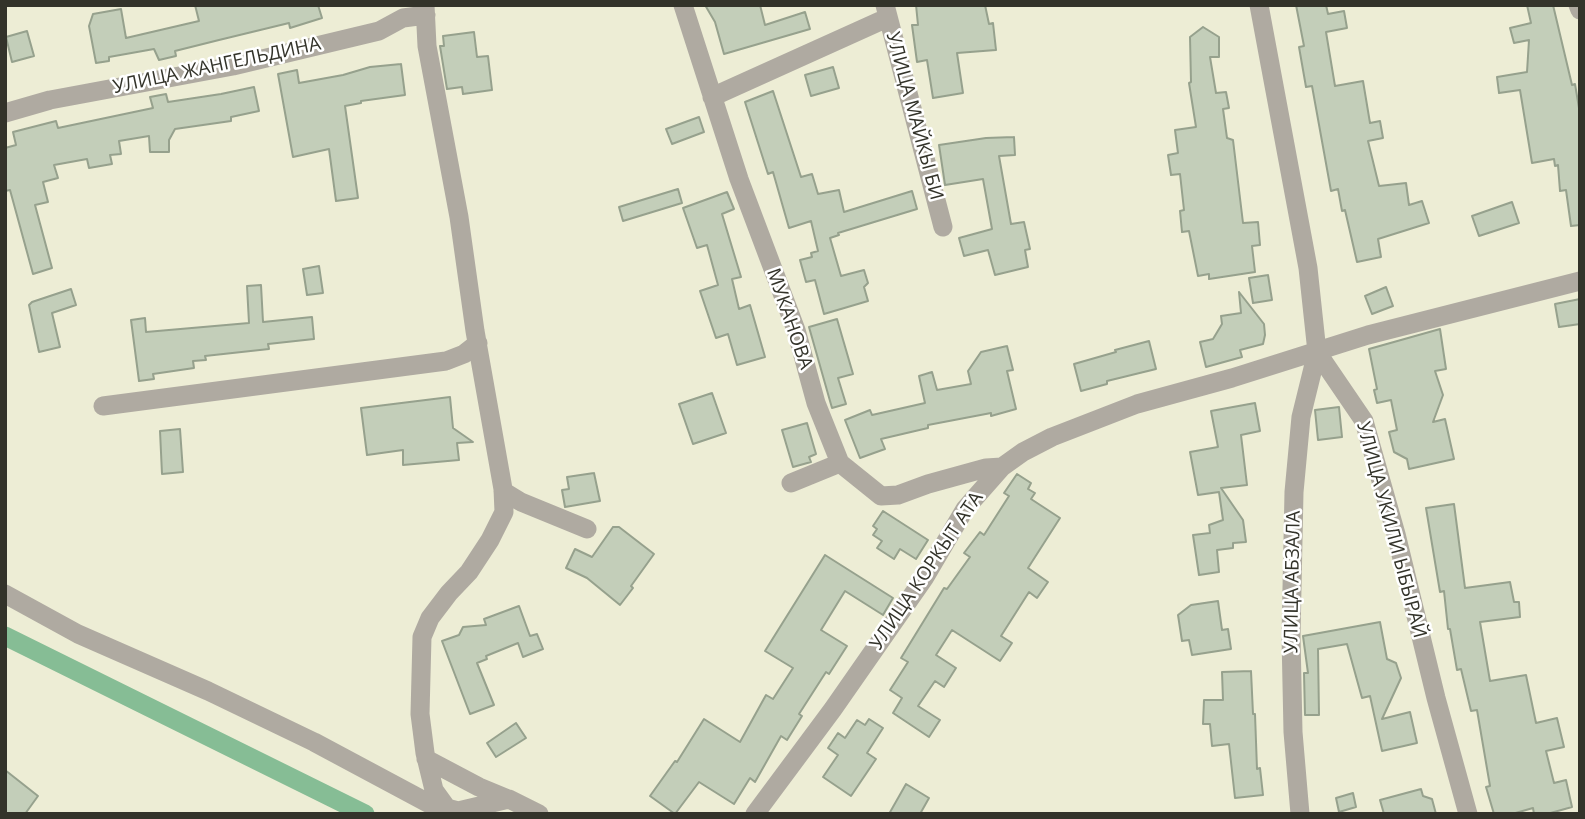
<!DOCTYPE html>
<html>
<head>
<meta charset="utf-8">
<style>
	body { margin:0 }
	#map { position:relative; width:1585px; height:819px; overflow:hidden; background:#ededd5; font-family:"Open Sans",sans-serif }
	canvas { display:block }
	.frame { position:absolute; inset:0; border:7px solid #33332a; pointer-events:none }
</style>
</head>
<body>
<div id="map">
<canvas width="1585" height="819"></canvas>
<div class="frame"></div>
</div>
<script>
const g = document.querySelector('canvas').getContext('2d');
g.lineJoin = 'round';
function toPath(rows) {
  const path = new Path2D();
  for (const r of rows) {
    path.moveTo(r[0], r[1]);
    for (let i = 2; i < r.length; i += 2) path.lineTo(r[i], r[i + 1]);
  }
  return path;
}
function strokePath(path, color, width, dash) {
  g.strokeStyle = color;
  g.lineWidth = width;
  g.lineCap = dash ? 'butt' : 'round';
  g.setLineDash(dash || []);
  g.stroke(path);
}
function paint(path, color) {
  g.fillStyle = color;
  g.fill(path, 'evenodd');
}
function drawText(font, color, halo, rows, align = 'center') {
  g.font = font + ' "Open Sans",sans-serif';
  g.lineWidth = 5;
  g.setLineDash([]);
  g.textBaseline = 'middle';
  g.strokeStyle = halo;
  g.fillStyle = color;
  for (const [text, x, y, turn = 0] of rows) {
    g.save();
    g.translate(x, y);
    g.rotate((+turn || 0) * Math.PI / 180);
    g.textAlign = isNaN(turn) ? turn : align;
    if (halo) g.strokeText(text, 0, 0);
    g.fillText(text, 0, 0);
    g.restore();
  }
}
strokePath(toPath([
	[5,636,365,814]
]), '#86bd95', 19);
const building = toPath([
	[195,5,318,5,322,18,290,28,289,23,219,40,175,51,176,56,159,60,154,49,109,57,109,61,96,63,89,26,93,14,121,9,126,38,199,21,195,5],
	[705,5,760,5,765,25,805,12,810,29,724,54,715,22,705,5],
	[916,5,985,5,989,24,993,23,996,50,957,53,963,93,933,98,927,60,917,62,912,25,918,25,916,5],
	[1296,5,1326,5,1328,14,1344,11,1347,28,1326,32,1335,86,1363,81,1370,123,1380,121,1383,138,1368,141,1379,186,1406,183,1409,205,1422,201,1429,223,1378,239,1381,257,1357,262,1345,210,1342,211,1338,189,1331,191,1312,86,1306,87,1299,47,1304,46,1296,5],
	[1527,5,1553,5,1572,85,1575,84,1580,114,1580,225,1571,226,1566,190,1560,191,1558,165,1555,166,1554,159,1532,163,1520,90,1499,93,1497,77,1527,72,1529,40,1514,43,1510,28,1531,23,1527,5],
	[1203,27,1219,37,1219,57,1210,57,1216,93,1226,92,1229,108,1223,109,1227,138,1233,140,1243,223,1258,222,1260,245,1252,246,1255,272,1209,279,1209,274,1198,276,1189,231,1182,232,1180,211,1184,210,1180,174,1171,175,1168,155,1178,153,1175,130,1196,127,1189,83,1191,82,1190,37,1203,27],
	[27,31,34,56,12,62,6,37,27,31],
	[474,32,477,57,488,56,492,90,463,94,462,87,447,89,440,46,444,46,443,36,474,32],
	[401,64,405,95,361,101,361,103,345,106,358,198,336,201,329,149,293,157,278,74,297,70,299,83,343,75,370,67,401,64],
	[833,67,839,88,811,96,805,75,833,67],
	[254,87,259,111,231,117,231,121,175,129,169,140,169,152,150,152,149,136,119,141,121,154,110,155,112,164,89,168,87,159,54,165,58,178,43,182,48,202,35,205,52,268,33,274,10,190,5,191,5,148,16,145,13,132,56,121,58,128,153,108,150,97,166,94,168,102,221,94,254,87],
	[773,91,801,177,812,174,818,194,839,190,844,212,912,191,917,209,838,233,839,235,830,238,841,276,864,270,868,283,864,287,868,301,824,314,815,280,806,282,800,260,812,257,811,253,818,251,811,221,789,228,773,172,768,174,745,102,773,91],
	[699,117,704,132,672,144,666,129,699,117],
	[1014,137,1015,155,999,156,1011,224,1024,222,1030,249,1025,250,1028,267,995,275,988,250,964,256,959,238,992,229,983,179,945,185,939,145,986,138,1014,137],
	[678,189,682,203,623,221,619,207,678,189],
	[727,192,734,209,722,214,741,277,732,279,739,309,750,305,765,357,737,365,728,334,716,338,700,291,718,285,707,245,697,248,683,208,727,192],
	[1512,202,1519,223,1479,236,1472,216,1512,202],
	[319,266,323,293,307,295,303,269,319,266],
	[1268,275,1272,300,1253,303,1249,278,1268,275],
	[261,285,263,322,312,317,314,339,268,344,269,349,205,356,206,360,193,361,194,368,153,374,154,379,139,381,131,320,145,318,146,332,249,323,247,286,261,285],
	[1386,287,1393,306,1372,314,1365,296,1386,287],
	[71,289,76,305,52,313,60,347,39,352,29,305,32,302,71,289],
	[1239,292,1264,324,1265,335,1263,344,1240,350,1242,357,1206,367,1200,342,1213,339,1222,324,1221,316,1241,313,1239,292],
	[1580,299,1580,324,1559,327,1555,304,1580,299],
	[837,319,853,374,838,378,846,404,832,408,809,327,837,319],
	[1440,329,1446,369,1435,371,1443,395,1433,422,1445,419,1454,459,1409,469,1407,459,1394,452,1389,432,1397,430,1391,400,1377,403,1374,390,1377,389,1369,349,1440,329],
	[1149,341,1156,369,1107,381,1107,384,1081,391,1074,364,1116,352,1115,350,1149,341],
	[1007,346,1013,370,1007,371,1016,409,991,416,991,413,928,425,928,428,881,439,885,449,860,458,845,420,870,410,872,415,925,403,919,376,932,372,937,390,971,384,968,371,981,352,1007,346],
	[712,393,726,433,693,444,679,404,712,393],
	[450,397,453,428,473,442,457,443,459,460,403,465,403,450,367,455,361,408,450,397],
	[1255,403,1260,431,1241,435,1247,485,1221,488,1243,520,1246,542,1233,543,1233,548,1217,550,1219,572,1199,575,1193,535,1210,533,1209,525,1223,520,1219,492,1198,495,1190,452,1218,447,1211,411,1255,403],
	[1339,407,1342,437,1318,440,1315,410,1339,407],
	[807,423,816,454,809,457,811,462,793,467,782,430,807,423],
	[180,429,183,472,162,474,160,431,180,429],
	[594,473,600,501,565,507,562,490,569,489,567,477,594,473],
	[1017,474,1031,483,1028,489,1035,493,1031,499,1060,518,1028,568,1048,582,1037,598,1029,592,1001,636,1012,643,1000,661,952,630,936,655,956,668,944,687,935,681,918,706,940,720,929,737,893,713,902,698,890,690,908,662,901,658,944,588,947,589,970,557,964,553,980,532,984,535,1009,496,1004,493,1017,474],
	[1454,504,1465,588,1510,582,1514,602,1519,602,1520,617,1480,622,1490,681,1526,675,1536,723,1557,718,1564,747,1546,751,1554,783,1566,780,1572,807,1547,814,1534,814,1533,808,1512,814,1494,814,1486,787,1490,786,1477,710,1471,711,1461,669,1457,670,1450,629,1448,629,1444,591,1440,592,1426,508,1454,504],
	[883,511,928,540,916,559,900,549,894,559,877,548,882,541,873,535,877,529,873,526,883,511],
	[613,527,619,527,654,554,631,586,633,588,620,605,587,578,566,568,575,549,592,557,613,527],
	[825,555,893,598,883,615,845,591,821,630,847,646,829,674,826,672,799,714,802,716,787,740,781,736,755,782,750,778,734,804,699,782,675,814,650,796,675,761,677,762,704,719,740,742,766,695,773,699,793,668,765,651,825,555],
	[1218,601,1222,630,1228,629,1231,649,1192,655,1189,640,1182,641,1178,615,1191,605,1218,601],
	[519,606,530,636,537,634,543,649,523,657,518,643,486,656,487,659,477,663,494,705,470,714,442,641,459,635,463,627,486,625,484,619,519,606],
	[1380,622,1387,659,1396,663,1401,678,1382,719,1410,712,1417,743,1382,751,1370,696,1362,698,1347,644,1318,649,1319,715,1305,715,1304,673,1308,673,1303,636,1380,622],
	[1251,671,1253,714,1255,714,1257,769,1260,768,1263,795,1235,798,1229,744,1212,746,1210,724,1203,724,1204,700,1223,700,1222,672,1251,671],
	[869,719,883,728,867,753,876,759,851,796,823,777,838,755,828,748,838,733,845,738,857,720,865,725,869,719],
	[516,723,526,738,496,757,487,743,516,723],
	[5,770,38,796,25,814,5,814,5,770],
	[906,784,929,798,920,814,889,814,906,784],
	[1421,789,1423,796,1432,799,1436,814,1384,814,1380,800,1421,789],
	[1353,793,1356,807,1339,812,1336,798,1353,793]
]);
paint(building, '#c3ceb9');
strokePath(building, '#96a18d', 2);
strokePath(toPath([
	[425,5,427,46,459,217,475,331,503,489,504,512,490,540,469,572,449,593,430,618,422,637,420,714,425,753,434,790,447,808],
	[683,5,739,179,796,330,816,403,840,463,881,496,898,495,928,484,986,468,1002,467],
	[885,5,943,227],
	[1259,5,1308,268,1317,352,1364,421,1396,534,1436,698,1468,814],
	[1578,5,1580,10],
	[712,97,887,18],
	[5,113,50,100,233,66,379,31,403,18,426,15],
	[103,406,446,361,464,354,478,343],
	[791,483,840,463],
	[503,491,521,502,587,529],
	[5,594,78,634,208,691,314,742,428,803,458,811,509,799,539,814],
	[426,759,479,787,508,799],
	[755,814,833,709,925,577,965,509,1002,467,1023,452,1052,437,1137,404,1232,378,1368,335,1580,281],
	[1300,814,1293,732,1291,636,1294,492,1301,417,1317,352]
]), '#afaaa1', 19);
drawText('19px', '#33332a', '#fff', [
	["УЛИЦА ЖАНГЕЛЬДИНА",217,66,-12],
	["УЛИЦА МАЙКЫ БИ",914,116,75],
	["МУКАНОВА",789,319,71],
	["УЛИЦА УКИЛИ ЫБЫРАЙ",1391,530,75],
	["УЛИЦА КОРКЫТ АТА",927,571,-56],
	["УЛИЦА АБЗАЛА",1293,582,-89]
]);
</script>
</body>
</html>
